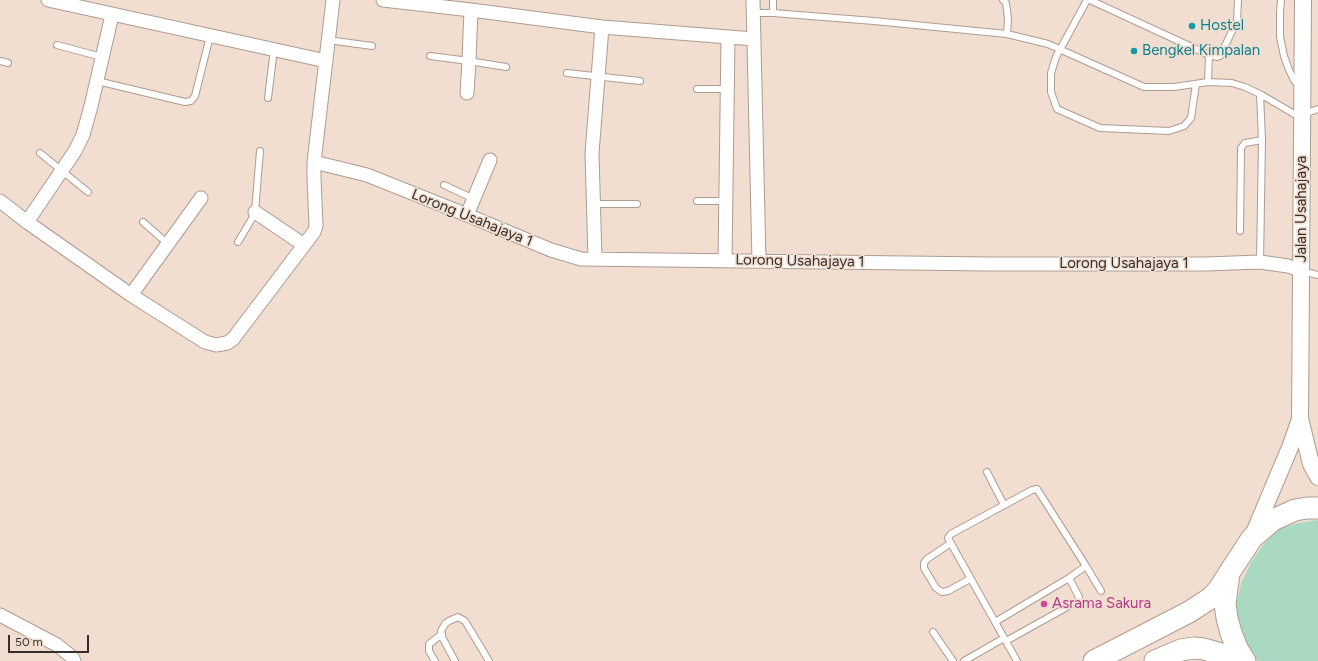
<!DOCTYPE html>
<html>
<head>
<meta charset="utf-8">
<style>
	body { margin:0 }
	#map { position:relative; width:1318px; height:661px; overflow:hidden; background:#f1ded1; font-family:Figtree,sans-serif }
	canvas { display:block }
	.scale { position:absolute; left:8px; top:635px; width:81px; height:18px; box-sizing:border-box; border:2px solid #352e29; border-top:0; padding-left:5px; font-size:12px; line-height:14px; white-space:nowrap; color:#352e29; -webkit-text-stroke:3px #f1ded1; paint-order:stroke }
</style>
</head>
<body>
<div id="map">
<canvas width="1318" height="661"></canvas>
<div class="scale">50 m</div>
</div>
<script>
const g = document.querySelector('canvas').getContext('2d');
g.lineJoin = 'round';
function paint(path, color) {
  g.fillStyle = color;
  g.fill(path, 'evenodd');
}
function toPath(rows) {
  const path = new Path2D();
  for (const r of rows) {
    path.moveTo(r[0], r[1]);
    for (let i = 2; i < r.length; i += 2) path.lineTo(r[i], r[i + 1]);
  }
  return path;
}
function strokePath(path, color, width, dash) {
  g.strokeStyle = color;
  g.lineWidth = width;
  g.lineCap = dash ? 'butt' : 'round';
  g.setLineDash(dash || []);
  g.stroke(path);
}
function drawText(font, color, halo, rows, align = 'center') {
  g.font = font + ' Figtree,sans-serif';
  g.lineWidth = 3.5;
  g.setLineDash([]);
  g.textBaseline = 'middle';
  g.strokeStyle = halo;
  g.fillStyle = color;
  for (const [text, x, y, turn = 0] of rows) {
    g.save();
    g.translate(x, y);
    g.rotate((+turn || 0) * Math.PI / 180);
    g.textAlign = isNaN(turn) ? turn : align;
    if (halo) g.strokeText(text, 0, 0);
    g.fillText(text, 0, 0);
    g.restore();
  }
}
paint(toPath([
	[1318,520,1318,661,1259,661,1249,655,1243,644,1235,611,1241,584,1251,562,1264,544,1278,529,1299,523]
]), '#a9d9c0');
const service = toPath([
	[1003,0,1006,3,1008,19,1007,34],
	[1087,0,1056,57,1051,73,1051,92,1057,109,1100,128,1169,131,1184,126,1191,118,1196,84],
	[1090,0,1209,55,1217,57,1220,56,1237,21,1238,0],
	[1281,0,1280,12,1280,37,1284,56,1289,70,1295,82,1300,86],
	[753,13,773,13,874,21,1007,34,1048,44,1144,87,1174,87,1208,82,1232,83,1245,87,1260,94],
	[773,13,773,0],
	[328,40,372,46],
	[57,45,102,57],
	[430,56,469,61,506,67],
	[0,61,8,63],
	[567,73,640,81],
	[97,81,185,102,191,101,195,96,210,36],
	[1208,82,1209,55],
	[697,89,727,89],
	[268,98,274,49],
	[40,153,88,192],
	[444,185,474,199],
	[697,201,726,201],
	[593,204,637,204],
	[143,222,168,244],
	[1240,231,1241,148,1245,143,1262,140],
	[238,242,253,217,255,212,260,151],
	[1260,262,1262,140,1260,94,1296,115,1301,115,1318,109],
	[1302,271,1318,275],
	[987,472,1004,505],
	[951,543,927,559,924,563,924,568,936,588,942,592,948,591,970,579],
	[1086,566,1101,591],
	[995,622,1069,578],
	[933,632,953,661],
	[1006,641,1078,601,1079,597,1069,578,1086,566,1037,489,1032,490,951,534,948,538,953,547,1017,661],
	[435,661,429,651,429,644,442,634],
	[455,661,442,637,441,631,445,624,449,621,458,617,465,621,489,661],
	[964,661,1004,638]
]);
const minor = toPath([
	[48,0,326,61],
	[383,0,471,10,602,27,754,39],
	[753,0,759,261],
	[467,93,469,61,471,10],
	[314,162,367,175,467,215,551,250,581,259,988,264,1206,264,1260,262,1288,266,1302,271],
	[0,201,27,222,131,295,205,342,216,345,227,343,233,339,314,232,316,226,314,177,314,162,333,0],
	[255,212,304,245],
	[467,215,490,160],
	[27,222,75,151,83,135,91,106,112,15],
	[595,259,592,153,602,27],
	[725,261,728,37],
	[131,295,201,198],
	[0,615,57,645,72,657,74,661]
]);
const tertiary = toPath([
	[1303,0,1300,418,1311,464,1318,477],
	[1253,535,1291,445,1300,419]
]);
const trunk = toPath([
	[1094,661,1189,612,1200,605,1212,597,1219,589,1228,575],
	[1155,661,1181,650,1194,648,1204,649,1225,655,1239,661],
	[1245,661,1237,648,1231,633,1227,618,1225,604,1229,573,1252,538,1273,520,1295,510,1307,508,1318,508]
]);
strokePath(service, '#ae9c90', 8);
strokePath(minor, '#ae9c90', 15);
strokePath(tertiary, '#ae9c90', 18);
strokePath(trunk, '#ae9c90', 23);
strokePath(service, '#fff', 6);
strokePath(minor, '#fff', 13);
strokePath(tertiary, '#fff', 16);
strokePath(trunk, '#fff', 21);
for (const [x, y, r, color] of [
	[1192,26,4,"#0f9aa8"],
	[1134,51,4,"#0f9aa8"],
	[1044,604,4,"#d1479c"]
]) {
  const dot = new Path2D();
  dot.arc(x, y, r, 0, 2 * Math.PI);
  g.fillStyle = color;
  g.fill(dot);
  strokePath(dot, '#f1ded1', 1.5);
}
drawText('15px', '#0d838f', '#f1ded1', [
	["Hostel",1200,26],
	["Bengkel Kimpalan",1142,51]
], 'left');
drawText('15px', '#352e29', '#f1ded1', [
	["Jalan Usahajaya",1302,209,-90],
	["Lorong Usahajaya 1",472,218,22],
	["Lorong Usahajaya 1",800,261,1],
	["Lorong Usahajaya 1",1124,264]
]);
drawText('15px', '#b23c85', '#f1ded1', [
	["Asrama Sakura",1052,604]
], 'left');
</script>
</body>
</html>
